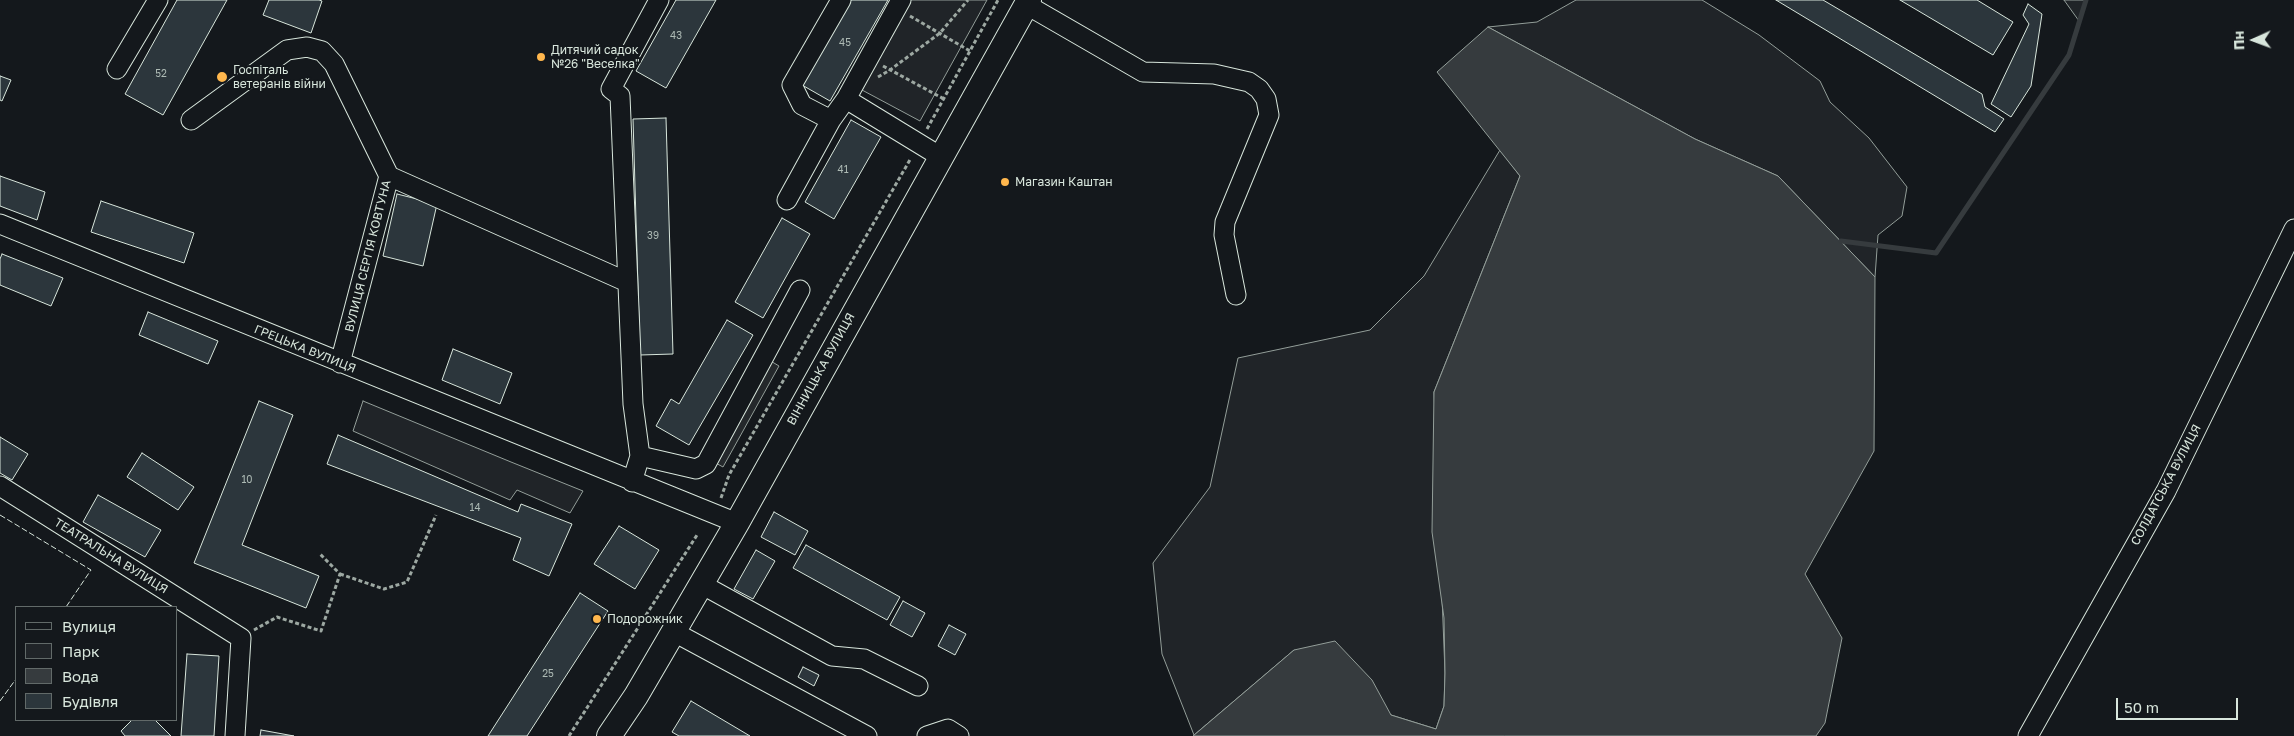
<!DOCTYPE html>
<html>
<head>
<meta charset="utf-8">
<style>
	body { margin:0 }
	#map { position:relative; width:2294px; height:736px; overflow:hidden; background:#14181c; font-family:"Golos Text",sans-serif }
	canvas { display:block }
	.legend { position:absolute; left:15px; top:606px; width:162px; height:115px; box-sizing:border-box; background:#14181c; border:1px solid #626a69; margin:0; padding:6px 9px; list-style:none; font-size:15px; color:#d8e6dc }
	.legend li { display:flex; align-items:center; gap:10px; height:25px }
	.legend b { width:25px; border:1px solid #626a69 }
	.north { position:absolute; left:2229px; top:15px; width:50px; height:50px; -webkit-text-stroke:4px #14181c; paint-order:stroke; rotate:268deg; font-size:14px; font-weight:700; line-height:20px; text-align:center; color:#d8e6dc }
	.north::after { content:''; display:block; margin:auto; width:18px; height:22px; background:#d8e6dc; clip-path:polygon(50% 0,100% 100%,50% 72%,0 100%) }
	.scale { position:absolute; left:2116px; top:698px; width:122px; height:22px; box-sizing:border-box; border:2px solid #d8e6dc; border-top:0; padding-left:6px; font-size:15px; line-height:18px; white-space:nowrap; color:#d8e6dc; -webkit-text-stroke:4px #14181c; paint-order:stroke }
</style>
</head>
<body>
<div id="map">
<canvas width="2294" height="736"></canvas>
<ul class="legend">
<li><b style="height:6px;background:#14181c"></b>Вулиця</li>
<li><b style="height:14px;background:#202428"></b>Парк</li>
<li><b style="height:14px;background:#363b3e"></b>Вода</li>
<li><b style="height:14px;background:#2c363c"></b>Будівля</li>
</ul>
<div class="north">Пн</div>
<div class="scale">50 m</div>
</div>
<script>
const g = document.querySelector('canvas').getContext('2d');
g.lineJoin = 'round';
function paint(path, color) {
  g.fillStyle = color;
  g.fill(path, 'evenodd');
}
function toPath(rows) {
  const path = new Path2D();
  for (const r of rows) {
    path.moveTo(r[0], r[1]);
    for (let i = 2; i < r.length; i += 2) path.lineTo(r[i], r[i + 1]);
  }
  return path;
}
function strokePath(path, color, width, dash) {
  g.strokeStyle = color;
  g.lineWidth = width;
  g.lineCap = dash ? 'butt' : 'round';
  g.setLineDash(dash || []);
  g.stroke(path);
}
function drawText(font, color, halo, rows, align = 'center') {
  g.font = font + ' "Golos Text",sans-serif';
  g.lineWidth = 4;
  g.setLineDash([]);
  g.textBaseline = 'middle';
  g.strokeStyle = halo;
  g.fillStyle = color;
  for (const [text, x, y, turn = 0] of rows) {
    g.save();
    g.translate(x, y);
    g.rotate((+turn || 0) * Math.PI / 180);
    g.textAlign = isNaN(turn) ? turn : align;
    if (halo) g.strokeText(text, 0, 0);
    g.fillText(text, 0, 0);
    g.restore();
  }
}
const green = toPath([
	[910,0,987,0,920,121,862,90,910,0],
	[1576,0,1702,0,1759,35,1820,81,1830,102,1869,138,1907,187,1902,216,1878,235,1875,277,1778,176,1695,139,1488,27,1537,22,1576,0],
	[2064,0,2086,0,2079,21,2064,0],
	[1500,150,1520,176,1434,392,1445,673,1444,706,1436,729,1391,715,1294,650,1194,735,1162,654,1153,563,1210,487,1238,358,1370,330,1424,276,1500,150],
	[363,401,511,462,583,491,570,513,517,490,510,500,353,431,363,401]
]);
paint(green, '#202428');
strokePath(green, '#939e99', 1);
const parking = toPath([
	[769,360,779,366,723,467,712,461,769,360]
]);
paint(parking, '#24282b');
strokePath(parking, '#939e99', 1);
const water = toPath([
	[1488,27,1695,139,1778,176,1875,277,1874,451,1805,574,1842,638,1825,723,1816,736,1193,736,1294,650,1335,641,1372,680,1391,715,1436,729,1444,706,1445,673,1444,618,1432,532,1434,392,1520,176,1437,72,1488,27]
]);
paint(water, '#363b3e');
strokePath(water, '#939e99', 1);
strokePath(toPath([
	[1841,241,1936,253,2069,55,2086,0]
]), '#363b3e', 5);
const building = toPath([
	[177,0,227,0,163,115,125,94,177,0],
	[269,0,319,0,322,1,311,33,263,15,269,0],
	[676,0,716,0,666,88,636,71,676,0],
	[851,0,888,0,830,101,802,85,851,0],
	[1776,0,1823,0,1982,94,1985,107,2004,119,1995,132,1776,0],
	[1900,0,1977,0,2013,22,1993,55,1900,0],
	[2028,4,2042,14,2031,86,2011,117,1991,104,2029,24,2023,15,2028,4],
	[0,76,11,80,2,101,0,100,0,76],
	[666,118,673,354,640,355,633,119,666,118],
	[851,120,881,137,834,219,805,202,851,120],
	[0,176,45,192,37,220,0,206,0,176],
	[397,194,437,204,423,266,383,256,397,194],
	[101,201,194,233,184,263,91,232,101,201],
	[782,218,810,234,763,318,735,302,782,218],
	[2,254,63,278,51,306,0,285,0,259,2,254],
	[148,312,218,341,208,364,139,335,148,312],
	[727,320,753,335,689,445,656,426,671,399,679,404,727,320],
	[453,349,512,373,500,404,442,380,453,349],
	[259,401,293,415,242,545,319,576,306,608,194,563,259,401],
	[338,435,518,512,521,504,572,524,549,576,513,560,521,538,327,464,338,435],
	[0,437,28,454,12,480,0,473,0,437],
	[142,453,194,487,178,510,127,477,142,453],
	[98,495,161,530,145,557,83,522,98,495],
	[774,512,808,531,795,555,761,537,774,512],
	[619,526,659,550,635,589,594,564,619,526],
	[806,545,900,597,887,620,793,568,806,545],
	[756,550,775,561,753,599,734,589,756,550],
	[580,593,608,611,527,736,488,736,580,593],
	[903,601,925,613,912,637,890,625,903,601],
	[949,625,966,634,955,655,938,646,949,625],
	[187,654,219,656,214,736,181,736,187,654],
	[803,667,819,675,814,686,798,677,803,667],
	[691,701,750,736,679,736,672,732,691,701],
	[132,720,155,720,171,736,125,736,121,731,132,720],
	[261,730,294,736,260,736,261,730]
]);
paint(building, '#2c363c');
strokePath(building, '#d8e6dc', 1);
const minor = toPath([
	[1027,5,1143,72,1214,74,1249,82,1259,89,1266,99,1269,115,1225,222,1224,235,1236,295],
	[117,69,158,0],
	[846,99,901,0],
	[191,120,287,50,307,47,322,51,334,64,389,176,340,363],
	[831,120,802,105,792,85,841,0],
	[389,176,627,282],
	[787,200,831,120,846,99,941,157],
	[0,224,737,523],
	[640,456,696,469,706,464,800,290],
	[632,482,640,456,633,404,620,96,611,89,659,0],
	[0,486,241,638,235,736],
	[701,584,832,656,864,659,918,686],
	[674,632,867,736],
	[927,736,948,729,959,736],
	[2028,736,2166,491,2294,229]
]);
const major = toPath([
	[609,736,636,696,737,523,1029,0]
]);
strokePath(minor, '#d8e6dc', 21);
strokePath(major, '#d8e6dc', 26);
strokePath(toPath([
	[910,16,970,51],
	[883,66,944,99],
	[878,77,890,70,940,33,968,0],
	[927,129,998,0],
	[721,498,729,475,911,158],
	[340,574,384,589,407,582,436,515],
	[254,630,277,617,321,631,340,574,319,553],
	[569,736,697,535]
]), '#9da8a2', 3, [4, 2.5]);
strokePath(minor, '#14181c', 19);
strokePath(major, '#14181c', 24);
strokePath(toPath([
	[0,515,91,570,66,607],
	[0,701,16,679]
]), '#d8e6dc', 1, [6, 2.5]);
for (const [x, y, r, color] of [
	[541,57,5,"#ffb74d"],
	[222,77,6,"#ffb74d"],
	[1005,182,5,"#ffb74d"],
	[597,619,5,"#ffb74d"]
]) {
  const dot = new Path2D();
  dot.arc(x, y, r, 0, 2 * Math.PI);
  g.fillStyle = color;
  g.fill(dot);
  strokePath(dot, '#14181c', 2);
}
drawText('10px', '#adbab4', null, [
	["43",676,36],
	["45",845,43],
	["52",161,74],
	["41",843,170],
	["39",653,236],
	["10",247,480],
	["14",475,508],
	["25",548,674]
]);
drawText('12px', '#d8e6dc', '#14181c', [
	["Дитячий садок",551,50],
	["№26 \"Веселка\"",551,64],
	["Госпіталь",233,70],
	["ветеранів війни",233,84],
	["Магазин Каштан",1015,182],
	["Подорожник",607,619]
], 'left');
drawText('12px', '#d8e6dc', '#14181c', [
	["ВУЛИЦЯ СЕРГІЯ КОВТУНА",368,256,-76],
	["ГРЕЦЬКА ВУЛИЦЯ",305,349,22],
	["ВІННИЦЬКА ВУЛИЦЯ",821,369,-61],
	["СОЛДАТСЬКА ВУЛИЦЯ",2166,485,-62],
	["ТЕАТРАЛЬНА ВУЛИЦЯ",111,556,32]
]);
</script>
</body>
</html>
